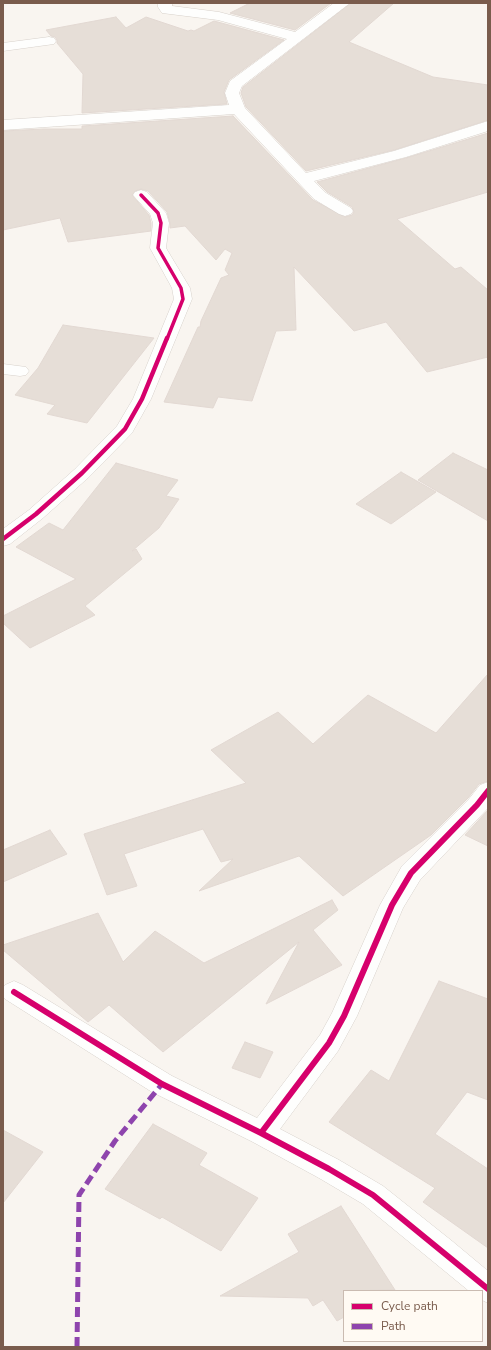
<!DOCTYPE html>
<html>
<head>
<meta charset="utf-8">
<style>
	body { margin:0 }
	#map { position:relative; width:491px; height:1350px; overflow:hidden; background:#f9f5f0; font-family:"Nunito Sans",sans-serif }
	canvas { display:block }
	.frame { position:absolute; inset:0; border:4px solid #7a5c4d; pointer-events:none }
	.legend { position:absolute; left:343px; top:1290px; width:140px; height:52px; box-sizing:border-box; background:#fffaf3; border:1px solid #cabbb1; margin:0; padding:5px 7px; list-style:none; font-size:12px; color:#7a5c4d }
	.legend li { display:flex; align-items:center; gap:8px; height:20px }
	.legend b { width:20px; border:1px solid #cabbb1 }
</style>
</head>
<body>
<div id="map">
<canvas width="491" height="1350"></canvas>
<div class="frame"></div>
<ul class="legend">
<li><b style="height:5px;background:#d6006c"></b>Cycle path</li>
<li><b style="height:5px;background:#8e44ad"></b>Path</li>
</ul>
</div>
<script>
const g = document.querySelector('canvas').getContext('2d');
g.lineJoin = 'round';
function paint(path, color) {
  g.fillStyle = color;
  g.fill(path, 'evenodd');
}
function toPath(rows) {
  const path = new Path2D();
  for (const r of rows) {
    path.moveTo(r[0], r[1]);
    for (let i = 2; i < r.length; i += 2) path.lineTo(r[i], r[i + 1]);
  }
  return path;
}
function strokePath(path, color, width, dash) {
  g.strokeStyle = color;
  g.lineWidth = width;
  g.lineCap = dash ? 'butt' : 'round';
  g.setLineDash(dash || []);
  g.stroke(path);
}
const building = toPath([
	[250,3,331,3,295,30,230,13,250,3],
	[351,3,394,3,349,42,433,77,488,85,488,120,394,150,306,171,246,107,241,93,243,87,351,3],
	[116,17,126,28,146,17,188,31,191,30,194,31,214,21,284,40,229,80,224,92,227,104,82,113,83,74,57,43,57,40,55,37,51,36,46,30,116,17],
	[233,116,313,200,345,217,352,215,354,212,352,207,327,192,317,182,406,158,488,133,488,192,397,219,455,269,461,267,488,290,488,357,427,372,386,322,354,331,294,267,296,330,276,331,252,401,218,397,213,408,164,402,198,327,200,327,201,321,221,278,229,275,225,270,232,253,225,249,216,260,185,226,170,228,170,223,167,212,148,191,141,189,135,191,132,195,149,215,151,223,151,231,68,242,60,218,3,230,3,131,43,129,82,129,82,126,233,116],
	[63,325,154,338,87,423,47,414,55,405,15,395,38,368,63,325],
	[453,453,488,470,488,521,418,480,453,453],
	[116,463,178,480,166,496,179,499,159,528,132,551,136,549,142,559,85,606,95,615,30,648,3,623,3,616,76,579,16,547,49,523,63,530,116,463],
	[401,472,436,492,391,524,356,504,401,472],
	[488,674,488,781,479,784,468,798,431,835,343,896,299,856,199,891,233,859,221,862,203,829,124,854,137,886,107,895,84,834,246,783,211,750,278,712,313,744,368,695,436,733,488,674],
	[488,810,488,846,465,835,488,810],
	[50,830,67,854,3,882,3,850,50,830],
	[332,900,338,910,313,930,342,965,266,1004,299,942,163,1052,109,1005,88,1022,3,950,3,945,98,913,123,962,155,931,204,963,332,900],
	[439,981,488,999,488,1100,467,1092,435,1134,488,1169,488,1248,423,1202,435,1188,329,1122,371,1070,389,1081,439,981],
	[245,1042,273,1052,260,1078,232,1068,245,1042],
	[153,1124,207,1153,199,1165,258,1198,221,1251,162,1217,160,1219,105,1189,153,1124],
	[3,1130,43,1152,3,1203,3,1130],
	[341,1206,395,1290,344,1291,344,1317,337,1321,323,1300,313,1306,308,1298,220,1296,299,1252,288,1234,341,1206]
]);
paint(building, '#e6ded7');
strokePath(building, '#e2d8d2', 1);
const minor = toPath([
	[158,3,172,3,172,6,219,12,295,32,334,3,350,3,242,86,239,93,245,108,306,173,394,151,488,121,488,131,406,157,314,181,326,193,351,208,353,211,351,214,345,216,339,214,314,199,234,114,3,130,3,120,229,105,225,93,230,81,287,39,218,20,162,13,158,7,158,3],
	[49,37,54,38,56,41,54,44,3,51,3,43,49,37],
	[141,190,147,192,166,213,169,223,166,248,190,288,192,299,151,399,132,433,89,477,43,518,10,544,3,546,3,529,29,510,75,469,117,426,133,399,174,299,172,288,150,248,153,223,150,214,133,195,135,192,141,190],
	[3,364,26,367,29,371,26,375,20,376,3,374,3,364],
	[488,782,488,808,420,880,403,908,357,1016,338,1051,280,1129,339,1160,383,1186,452,1241,488,1271,488,1303,482,1300,482,1291,469,1291,363,1204,319,1178,251,1141,152,1092,5,999,3,996,3,988,5,985,14,981,23,985,172,1076,257,1118,320,1035,332,1013,380,905,402,866,469,799,480,785,488,782]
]);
strokePath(minor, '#d7d1cb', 1);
paint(minor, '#fefefd');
strokePath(toPath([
	[77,1347,79,1195,115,1141,162,1084]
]), '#8e44ad', 5, [10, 5]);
strokePath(toPath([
	[141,195,158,213,161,223,158,248,181,288,183,299,167,339]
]), '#d6006c', 3.5);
strokePath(toPath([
	[3,539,36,514,82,473,125,429,142,399,167,338]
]), '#d6006c', 4.5);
strokePath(toPath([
	[14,992,162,1084,261,1133,329,1169,373,1195,488,1289],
	[261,1133,329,1043,344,1016,392,905,411,873,477,805,488,791]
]), '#d6006c', 6);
</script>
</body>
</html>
